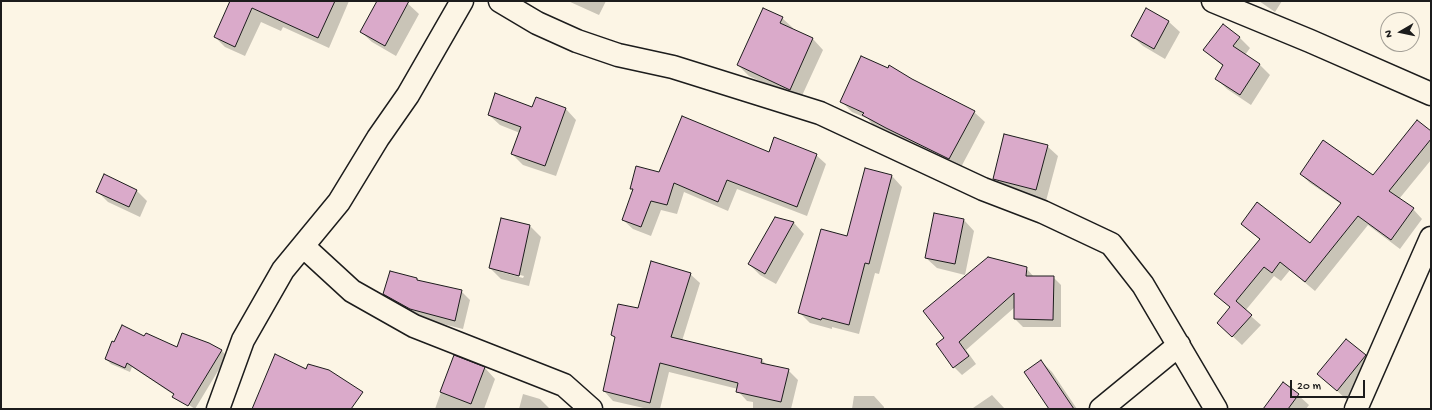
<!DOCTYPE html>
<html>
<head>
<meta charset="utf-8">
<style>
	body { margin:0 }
	#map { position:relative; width:1432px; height:410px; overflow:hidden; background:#fcf5e5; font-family:"Gochi Hand",sans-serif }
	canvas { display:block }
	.frame { position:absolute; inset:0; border:2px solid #1c1c1c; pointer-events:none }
	.north { position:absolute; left:1380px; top:12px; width:40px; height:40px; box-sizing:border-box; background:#fcf5e5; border:1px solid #a29e95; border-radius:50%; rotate:261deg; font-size:11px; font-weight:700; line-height:16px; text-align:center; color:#1c1c1c }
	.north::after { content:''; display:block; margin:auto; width:14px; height:18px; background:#1c1c1c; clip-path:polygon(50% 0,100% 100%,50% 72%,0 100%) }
	.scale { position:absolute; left:1290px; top:380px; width:75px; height:18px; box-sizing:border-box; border:2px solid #1c1c1c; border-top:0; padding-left:5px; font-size:12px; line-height:14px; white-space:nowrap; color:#1c1c1c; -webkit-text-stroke:3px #fcf5e5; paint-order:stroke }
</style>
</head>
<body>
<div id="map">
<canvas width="1432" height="410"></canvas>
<div class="frame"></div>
<div class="north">N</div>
<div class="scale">20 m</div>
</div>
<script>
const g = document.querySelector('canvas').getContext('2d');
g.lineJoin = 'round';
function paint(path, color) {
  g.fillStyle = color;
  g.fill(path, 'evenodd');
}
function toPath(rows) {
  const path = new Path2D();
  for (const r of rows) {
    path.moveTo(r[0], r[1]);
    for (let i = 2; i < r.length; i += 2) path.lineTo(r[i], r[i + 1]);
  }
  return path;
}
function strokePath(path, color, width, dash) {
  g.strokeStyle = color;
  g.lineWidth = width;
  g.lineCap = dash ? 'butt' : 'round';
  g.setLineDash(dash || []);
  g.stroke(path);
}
paint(toPath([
	[231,1,349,1,329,48,283,27,281,31,261,22,245,56,225,47,215,37],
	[378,1,405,1,419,14,396,56,372,42,361,32],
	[568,1,606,1,599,15],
	[1259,1,1282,1,1275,12],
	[1147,9,1169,22,1180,32,1165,59,1143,46,1132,36],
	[782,18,793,28,792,29,813,39,823,50,800,100,749,76,738,65],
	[1223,25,1240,38,1250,48,1245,55,1259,64,1270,75,1251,105,1227,89,1216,78,1224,67,1204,50],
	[912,80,974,112,985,122,960,169,874,126,868,119,852,112,841,101],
	[533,108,566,109,576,120,556,176,523,165,512,154,520,133,500,125,489,115],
	[1431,132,1431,160,1399,199,1413,209,1422,219,1400,249,1368,225,1315,291,1290,270,1281,281,1274,276,1245,311,1261,325,1242,345,1228,332,1231,308,1216,294,1260,240,1242,224,1310,244,1341,204,1310,183,1301,174,1373,176],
	[1047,146,1058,156,1046,201,1004,189,994,179],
	[769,153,816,155,826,164,807,216,737,189,728,211,684,192,677,214,661,210,651,236,633,229,623,220,634,191,631,188,660,173],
	[865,170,892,176,902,187,879,274,875,273,859,334,832,327,832,329,810,323,800,313,848,237],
	[136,190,147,201,140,217,108,202,97,191],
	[775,218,794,223,804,234,776,284,760,275,749,264],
	[502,219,530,226,541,237,529,286,501,279,490,268],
	[501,270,524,276,523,278,501,272],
	[964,220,974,231,965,275,937,268,926,258],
	[1026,268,1034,277,1053,277,1061,285,1061,327,1023,327,1015,319,1015,307,966,350,976,364,962,375,954,367,937,344],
	[690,274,700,283,682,341,762,360,768,366,788,370,798,380,791,409,753,409,753,402,747,401,738,391,738,389,669,372,660,409,648,409,613,401,604,391,616,339,612,335,638,309],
	[417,279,420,282,461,291,470,300,463,329,419,318,393,303,384,294],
	[145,338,178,349,221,350,227,356,195,409,132,367,130,372,111,364,106,359],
	[454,356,485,368,495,379,484,409,435,409],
	[1365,356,1376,367,1348,401,1319,374],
	[1041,361,1052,372,1077,409,1050,409],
	[523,394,540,399,550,409,519,409],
	[992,395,1005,409,974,409,973,408],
	[1298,395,1309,405,1306,409,1264,409],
	[854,396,874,396,884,407,884,409,852,409]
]), '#0003');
const building = toPath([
	[230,1,335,1,318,38,252,8,235,47,214,37,230,1],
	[377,1,409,1,385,46,360,32,377,1],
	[763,8,783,17,780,23,813,38,790,90,737,65,763,8],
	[1146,8,1169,21,1154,49,1131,36,1146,8],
	[1223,24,1240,37,1233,46,1260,64,1240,95,1215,79,1223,65,1203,50,1223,24],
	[861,56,888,68,889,65,912,79,975,111,949,159,886,128,862,115,864,113,840,102,861,56],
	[495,93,532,107,536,97,566,108,545,166,511,154,521,127,488,115,495,93],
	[682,116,769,152,774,137,817,154,797,207,727,180,718,202,674,183,667,205,651,201,641,227,622,220,633,189,630,189,636,166,659,172,682,116],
	[1417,120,1431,131,1431,139,1389,191,1414,208,1391,240,1358,216,1305,282,1280,262,1272,273,1264,267,1236,301,1252,315,1232,337,1217,323,1230,307,1214,294,1260,239,1241,224,1257,202,1310,243,1341,203,1300,174,1323,140,1373,175,1417,120],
	[1004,134,1048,145,1036,190,993,179,1004,134],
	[865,168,892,175,869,264,865,263,849,325,822,318,821,320,798,313,821,229,847,236,865,168],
	[104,174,137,190,129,207,96,192,104,174],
	[934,213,964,219,955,264,925,258,934,213],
	[775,217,794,222,765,274,748,264,775,217],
	[501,218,530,225,519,276,489,268,501,218],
	[988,257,1027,267,1026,276,1054,276,1053,320,1014,319,1014,293,959,342,969,356,953,368,936,344,944,338,923,311,988,257],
	[651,261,691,273,671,337,762,359,761,363,789,369,781,402,736,392,738,383,660,363,650,403,603,391,615,337,611,335,618,304,638,308,651,261],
	[390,271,417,278,417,280,462,290,455,321,410,309,383,294,390,271],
	[122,325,144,336,146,333,177,347,182,333,209,343,222,350,188,406,172,397,174,394,127,363,125,368,105,359,112,341,114,342,122,325],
	[1346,339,1366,355,1337,391,1317,374,1346,339],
	[275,354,306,369,308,364,329,370,363,392,351,409,252,409,275,354],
	[454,355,485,367,471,404,440,392,454,355],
	[1041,360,1074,409,1049,409,1024,372,1041,360],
	[1283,382,1299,394,1288,409,1263,409,1283,382]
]);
paint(building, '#daaaca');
strokePath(building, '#1c1c1c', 1);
const minor = toPath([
	[500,1,537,23,577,41,618,55,673,67,820,113,983,189,1043,212,1111,244,1143,285,1216,409],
	[1213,1,1310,41,1431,94],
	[303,246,352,291,414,326,564,385,591,409],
	[218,409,243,340,283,270,339,202,378,138,408,95,462,1],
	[1101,409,1179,345],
	[1356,409,1431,238]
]);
strokePath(minor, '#1c1c1c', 25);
strokePath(minor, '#fcf5e5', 22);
</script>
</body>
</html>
